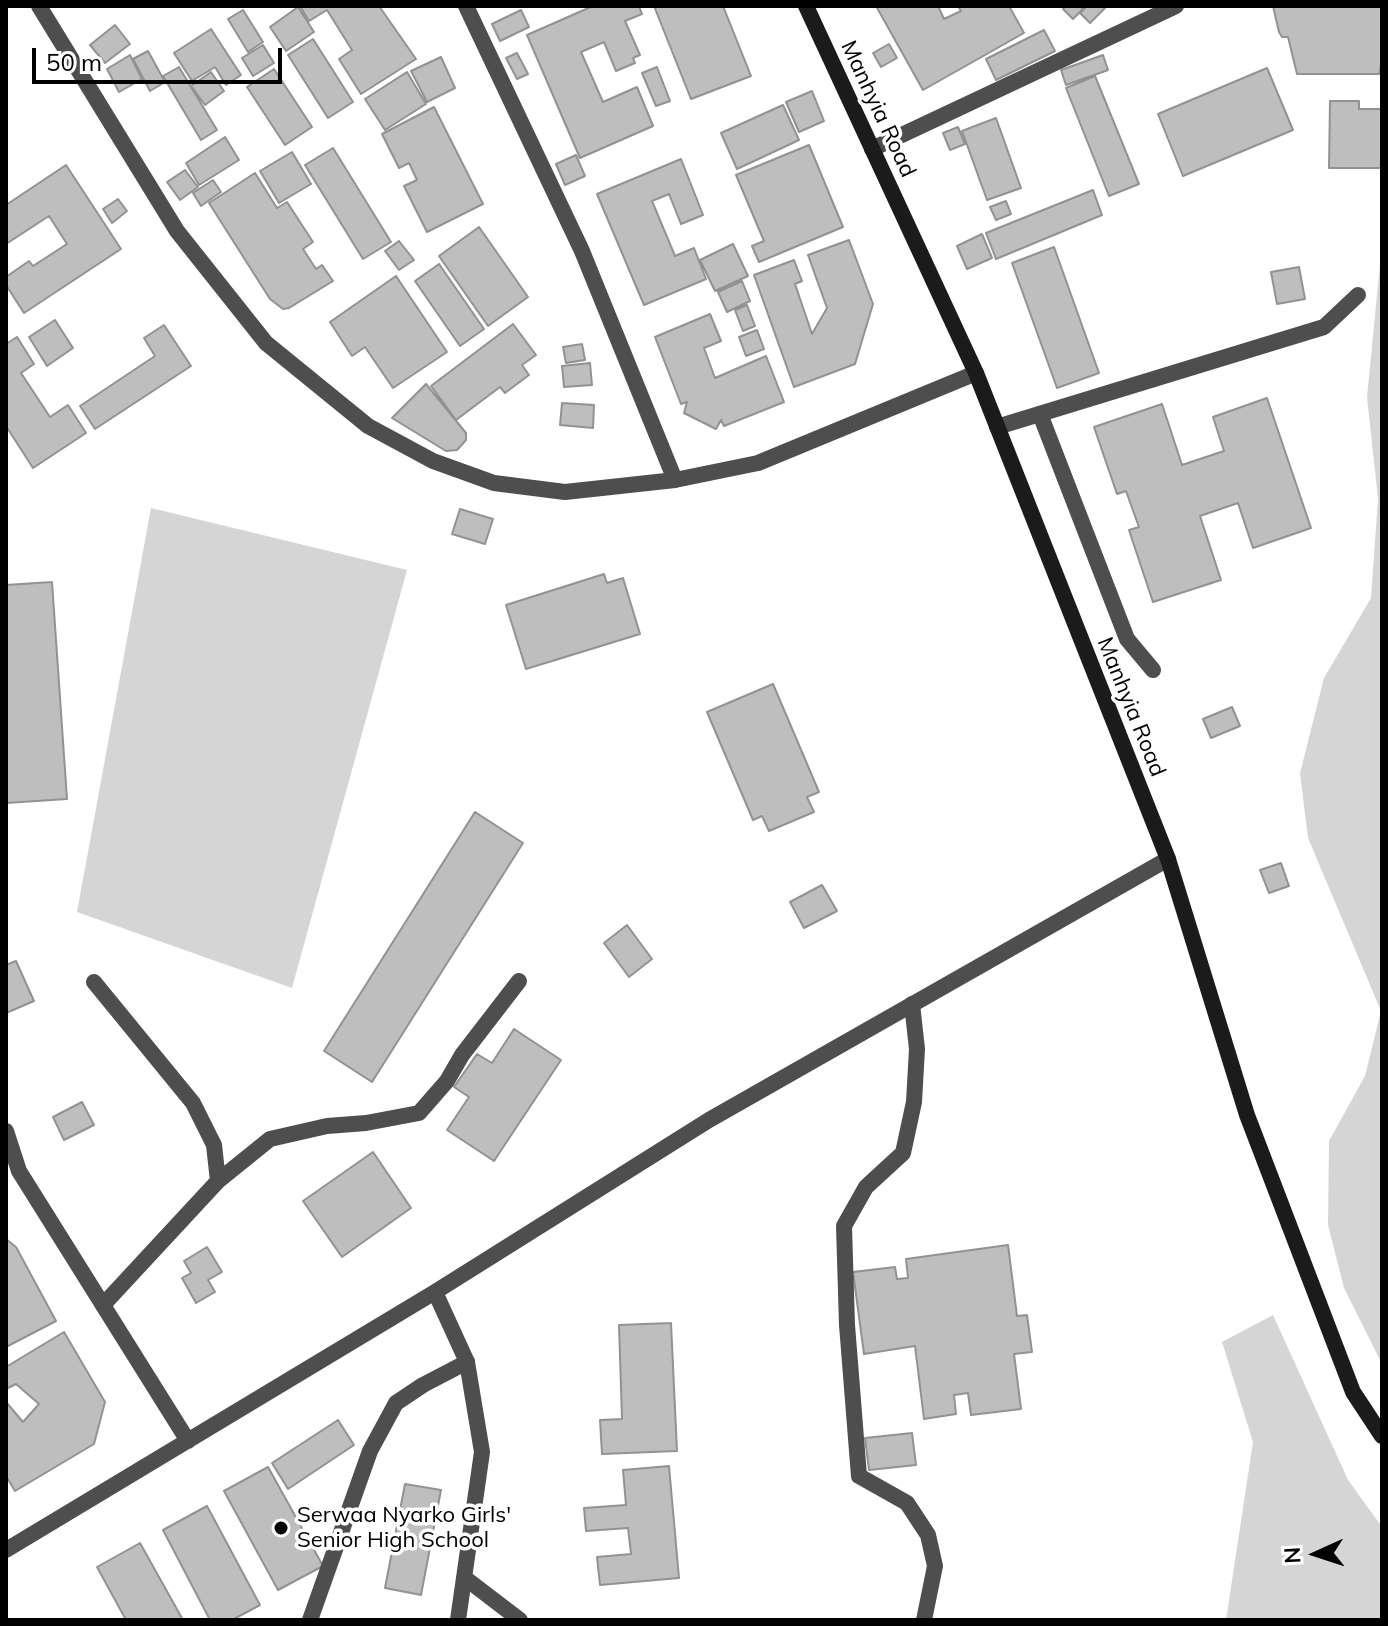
<!DOCTYPE html>
<html>
<head>
<meta charset="utf-8">
<style>
	body { margin:0 }
	#map { position:relative; width:1388px; height:1626px; overflow:hidden; background:#fff; font-family:Mulish,sans-serif }
	canvas { display:block }
	.frame { position:absolute; inset:0; border:8px solid #000; pointer-events:none }
	.north { position:absolute; left:1276px; top:1514px; width:80px; height:80px; -webkit-text-stroke:6px #fff; paint-order:stroke; rotate:267deg; font-size:22px; font-weight:700; line-height:32px; text-align:center; color:#000 }
	.north::after { content:''; display:block; margin:auto; width:28px; height:36px; background:#000; clip-path:polygon(50% 0,100% 100%,50% 72%,0 100%) }
	.scale { position:absolute; left:32px; top:48px; width:250px; height:36px; box-sizing:border-box; border:4px solid #000; border-top:0; padding-left:10px; font-size:24px; line-height:28px; white-space:nowrap; color:#000; -webkit-text-stroke:6px #fff; paint-order:stroke }
</style>
</head>
<body>
<div id="map">
<canvas width="1388" height="1626"></canvas>
<div class="frame"></div>
<div class="north">N</div>
<div class="scale">50 m</div>
</div>
<script>
const g = document.querySelector('canvas').getContext('2d');
g.lineJoin = 'round';
function paint(path, color) {
  g.fillStyle = color;
  g.fill(path, 'evenodd');
}
function toPath(rows) {
  const path = new Path2D();
  for (const r of rows) {
    path.moveTo(r[0], r[1]);
    for (let i = 2; i < r.length; i += 2) path.lineTo(r[i], r[i + 1]);
  }
  return path;
}
function strokePath(path, color, width, dash) {
  g.strokeStyle = color;
  g.lineWidth = width;
  g.lineCap = dash ? 'butt' : 'round';
  g.setLineDash(dash || []);
  g.stroke(path);
}
function drawText(font, color, halo, rows, align = 'center') {
  g.font = font + ' Mulish,sans-serif';
  g.lineWidth = 7;
  g.setLineDash([]);
  g.textBaseline = 'middle';
  g.strokeStyle = halo;
  g.fillStyle = color;
  for (const [text, x, y, turn = 0] of rows) {
    g.save();
    g.translate(x, y);
    g.rotate((+turn || 0) * Math.PI / 180);
    g.textAlign = isNaN(turn) ? turn : align;
    if (halo) g.strokeText(text, 0, 0);
    g.fillText(text, 0, 0);
    g.restore();
  }
}
paint(toPath([
	[1382,245,1382,1364,1344,1288,1328,1225,1329,1141,1365,1076,1381,1011,1308,838,1300,773,1324,678,1371,598,1378,499,1367,397],
	[151,508,407,570,292,988,77,912],
	[1273,1315,1348,1480,1382,1527,1382,1620,1226,1620,1253,1442,1222,1342]
]), '#d5d5d5');
const building = toPath([
	[300,6,379,6,416,59,361,94,339,59,352,50,327,10,309,21,300,6],
	[593,6,639,6,642,14,625,21,640,55,633,58,635,63,616,71,604,42,581,52,603,102,637,87,653,126,580,158,527,35,593,6],
	[654,6,723,6,751,76,691,99,654,6],
	[876,6,938,6,944,19,961,11,958,6,1009,6,1024,33,923,90,876,6],
	[1066,6,1080,6,1083,9,1073,19,1063,9,1066,6],
	[1087,6,1107,6,1090,23,1080,13,1087,6],
	[1273,6,1382,6,1382,62,1379,74,1297,74,1288,37,1282,37,1279,32,1273,6],
	[298,7,314,32,286,51,270,27,298,7],
	[243,10,263,42,248,52,228,19,243,10],
	[521,10,529,27,500,41,492,24,521,10],
	[115,25,130,44,105,63,90,45,115,25],
	[211,29,241,75,226,85,215,67,192,81,174,53,211,29],
	[1044,30,1055,51,996,80,986,59,1044,30],
	[313,39,353,102,328,118,288,55,313,39],
	[889,44,897,58,881,67,873,53,889,44],
	[263,45,274,63,253,76,242,58,263,45],
	[148,51,165,82,150,91,133,59,148,51],
	[517,53,528,74,517,79,506,58,517,53],
	[130,55,142,79,119,92,107,69,130,55],
	[1103,55,1108,70,1066,85,1061,70,1103,55],
	[441,57,455,88,427,102,411,71,441,57],
	[179,67,217,130,201,140,163,76,179,67],
	[657,67,670,101,656,106,642,73,657,67],
	[1267,68,1293,130,1183,176,1158,114,1267,68],
	[274,69,312,127,285,145,247,87,274,69],
	[211,72,224,91,205,105,191,86,211,72],
	[407,72,426,104,385,130,365,99,407,72],
	[1095,76,1139,184,1109,196,1066,88,1095,76],
	[812,91,824,121,799,132,786,102,812,91],
	[1330,101,1359,101,1359,109,1382,109,1382,168,1329,168,1330,101],
	[783,105,799,140,737,169,721,133,783,105],
	[434,107,483,204,427,232,404,186,417,180,409,163,399,168,382,134,434,107],
	[996,118,1021,188,987,200,962,131,996,118],
	[958,127,965,144,950,150,943,133,958,127],
	[225,137,239,160,199,185,186,163,225,137],
	[809,145,843,227,759,262,752,246,764,241,736,175,809,145],
	[333,148,391,242,363,259,305,165,333,148],
	[292,152,311,184,279,203,260,171,292,152],
	[576,155,585,176,565,185,556,164,576,155],
	[681,159,703,215,681,224,669,194,652,201,675,256,694,248,706,279,644,305,597,194,681,159],
	[66,165,121,249,24,313,6,285,6,277,29,261,33,266,67,244,49,216,6,244,6,205,66,165],
	[185,170,198,187,180,200,167,182,185,170],
	[255,173,277,208,287,202,313,242,303,249,316,269,322,265,333,281,289,308,283,309,270,299,209,203,255,173],
	[213,180,221,192,201,206,193,193,213,180],
	[1093,190,1102,215,996,259,986,233,1093,190],
	[118,199,127,211,112,223,103,209,118,199],
	[1006,201,1011,214,996,220,990,207,1006,201],
	[479,227,528,297,488,326,439,256,479,227],
	[982,234,992,258,967,269,957,246,982,234],
	[849,240,873,304,855,364,794,387,754,275,794,260,802,281,795,284,812,334,827,308,808,255,849,240],
	[399,241,414,260,399,270,385,251,399,241],
	[733,244,748,276,715,291,700,260,733,244],
	[1054,247,1099,373,1057,388,1012,263,1054,247],
	[439,264,484,329,460,346,415,281,439,264],
	[1299,267,1305,299,1277,304,1271,272,1299,267],
	[396,276,447,352,393,388,365,347,352,356,330,322,396,276],
	[742,281,750,301,727,312,718,292,742,281],
	[747,305,755,326,743,331,735,310,747,305],
	[710,314,721,341,704,348,715,378,766,356,784,402,724,426,721,420,716,429,684,413,687,402,681,404,655,337,710,314],
	[55,320,73,348,47,366,29,337,55,320],
	[513,324,536,355,522,365,529,375,505,393,500,387,456,420,431,386,513,324],
	[164,325,191,366,95,429,80,406,155,356,144,338,164,325],
	[757,330,764,349,746,356,739,337,757,330],
	[17,337,34,364,21,373,50,417,68,405,86,433,33,468,6,426,6,344,17,337],
	[582,344,585,360,566,363,563,347,582,344],
	[590,363,592,385,564,387,562,366,590,363],
	[426,384,466,433,466,440,457,450,446,451,392,418,426,384],
	[1267,398,1311,528,1253,548,1238,503,1200,516,1221,580,1153,602,1129,530,1139,527,1126,491,1117,494,1094,427,1162,404,1182,465,1224,451,1213,417,1267,398],
	[562,403,594,405,593,428,560,425,562,403],
	[460,509,493,519,485,544,452,534,460,509],
	[604,574,607,583,623,578,640,634,526,669,506,605,604,574],
	[52,582,67,799,6,803,6,585,52,582],
	[773,684,819,792,807,797,814,812,769,831,762,816,753,820,707,712,773,684],
	[1232,707,1240,726,1211,738,1203,719,1232,707],
	[475,812,523,843,372,1082,324,1051,475,812],
	[1281,863,1289,886,1269,893,1260,870,1281,863],
	[822,885,837,911,804,928,790,902,822,885],
	[627,925,652,959,629,977,604,943,627,925],
	[16,961,34,1001,6,1013,6,965,16,961],
	[514,1029,561,1060,494,1161,447,1130,469,1097,454,1087,477,1054,492,1063,514,1029],
	[82,1102,94,1125,64,1140,53,1117,82,1102],
	[373,1152,411,1208,342,1257,303,1201,373,1152],
	[6,1239,16,1247,56,1321,6,1347,6,1239],
	[1008,1245,1017,1316,1027,1315,1032,1352,1014,1354,1021,1409,971,1415,968,1393,954,1395,956,1414,924,1419,915,1346,864,1354,853,1272,895,1267,897,1279,908,1278,906,1259,1008,1245],
	[207,1247,222,1272,208,1280,215,1292,196,1303,182,1278,191,1273,184,1261,207,1247],
	[671,1323,677,1451,602,1454,600,1420,622,1419,619,1325,671,1323],
	[64,1332,105,1402,94,1444,15,1491,6,1476,6,1402,23,1422,39,1404,16,1384,6,1389,6,1367,64,1332],
	[338,1420,354,1445,288,1489,272,1463,338,1420],
	[912,1433,916,1465,869,1470,865,1438,912,1433],
	[669,1466,679,1578,600,1585,597,1557,631,1554,628,1528,586,1531,584,1508,626,1505,623,1470,669,1466],
	[268,1467,323,1566,278,1590,224,1491,268,1467],
	[405,1484,441,1490,421,1595,385,1588,405,1484],
	[207,1506,260,1605,232,1620,210,1620,163,1530,207,1506],
	[140,1543,183,1620,126,1620,97,1567,140,1543]
]);
paint(building, '#bebebe');
strokePath(building, '#929292', 2);
strokePath(toPath([
	[1040,414,1127,639,1153,670],
	[94,982,193,1103,214,1145,218,1181,103,1305],
	[912,1004,917,1049,914,1102,903,1153,866,1187,844,1226,847,1325,859,1476,907,1503,928,1535,935,1566,924,1620],
	[218,1181,270,1139,327,1126,366,1123,419,1113,447,1081,462,1055,519,981],
	[310,1620,370,1451,396,1403,423,1385,467,1362]
]), '#4e4e4e', 16);
strokePath(toPath([
	[39,6,177,231,266,343,368,426,433,461,494,483,565,492,675,480,758,463,976,373],
	[466,6,582,251,675,480],
	[872,149,1176,6],
	[997,427,1324,327,1358,295],
	[6,1131,19,1171,188,1441],
	[435,1292,467,1362,482,1452,458,1620],
	[6,1550,435,1292,709,1120,1168,859],
	[465,1578,520,1620]
]), '#4e4e4e', 16);
strokePath(toPath([
	[806,6,976,373,1168,859,1247,1115,1353,1392,1382,1436]
]), '#1b1b1b', 16);
for (const [x, y, r, color] of [
	[281,1528,8,"#000"]
]) {
  const dot = new Path2D();
  dot.arc(x, y, r, 0, 2 * Math.PI);
  g.fillStyle = color;
  g.fill(dot);
  strokePath(dot, '#fff', 3);
}
drawText('22px', '#000', '#fff', [
	["Manhyia Road",878,109,65],
	["Manhyia Road",1131,707,68]
]);
drawText('22px', '#000', '#fff', [
	["Serwaa Nyarko Girls'",297,1515],
	["Senior High School",297,1540]
], 'left');
</script>
</body>
</html>
